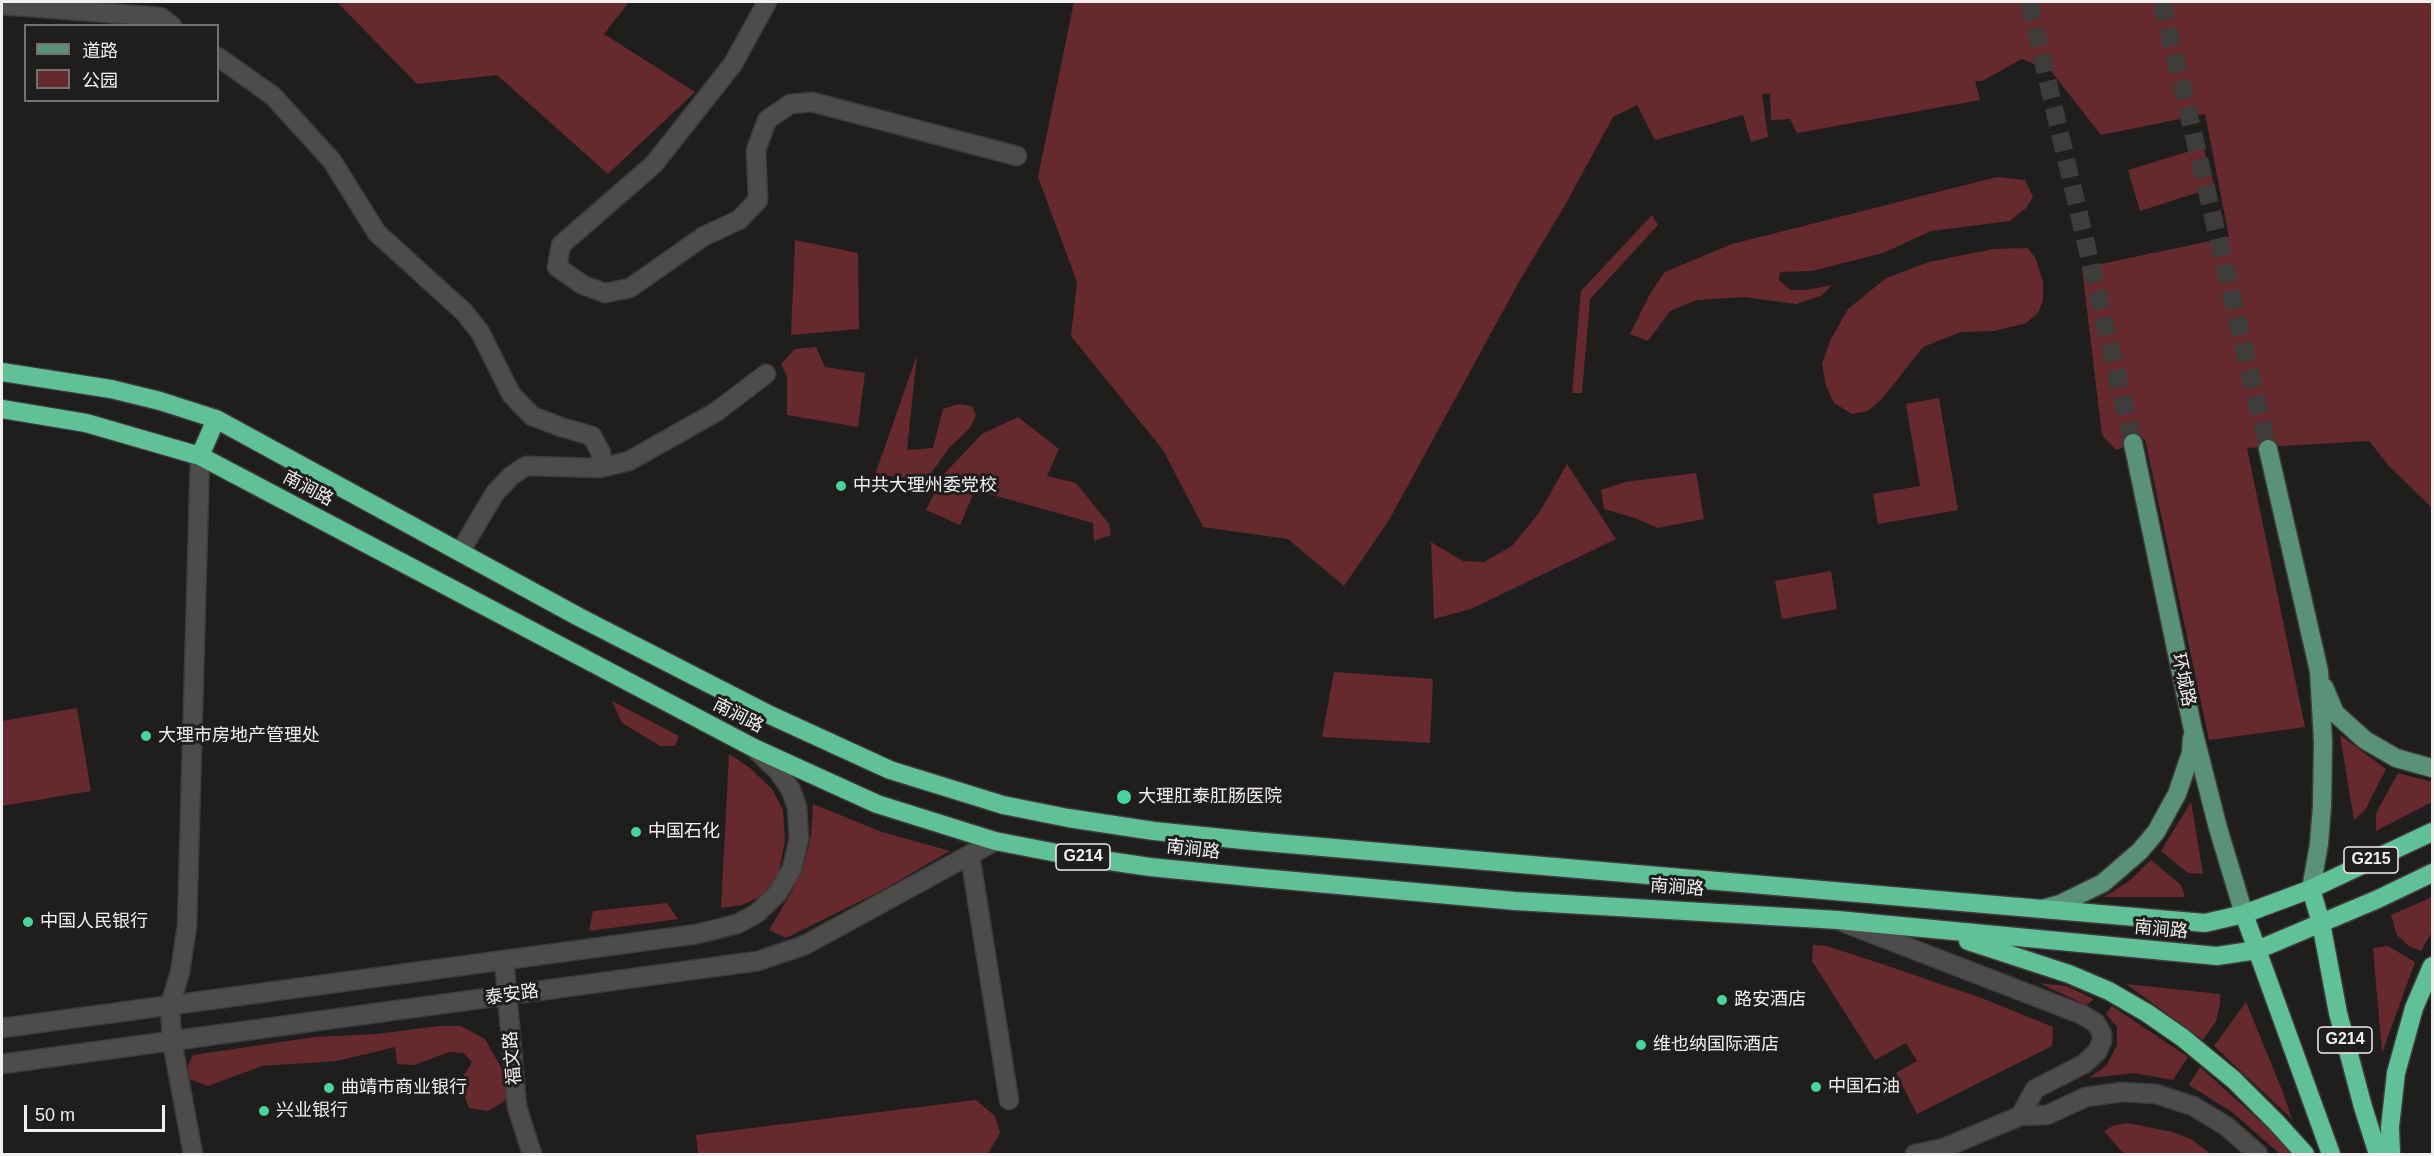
<!DOCTYPE html>
<html>
<head>
<meta charset="utf-8">
<style>
	body { margin:0 }
	#map { position:relative; width:2434px; height:1156px; overflow:hidden; background:#201d1d; font-family:Arial,"Noto Sans SC",sans-serif }
	canvas { display:block }
	.frame { position:absolute; inset:0; border:3px solid #f1efef; pointer-events:none }
	.legend { position:absolute; left:24px; top:24px; width:195px; height:78px; box-sizing:border-box; background:#201d1d; border:2px solid #747171; margin:0; padding:8px 10px; list-style:none; font-size:18px; color:#f1efef }
	.legend li { display:flex; align-items:center; gap:12px; height:30px }
	.legend b { width:30px; border:2px solid #747171 }
	.scale { position:absolute; left:24px; top:1105px; width:141px; height:27px; box-sizing:border-box; border:3px solid #f1efef; border-top:0; padding-left:8px; font-size:18px; line-height:21px; white-space:nowrap; color:#f1efef; -webkit-text-stroke:4px #201d1d; paint-order:stroke }
</style>
</head>
<body>
<div id="map">
<canvas width="2434" height="1156"></canvas>
<div class="frame"></div>
<ul class="legend">
<li><b style="height:8px;background:#599279"></b>道路</li>
<li><b style="height:16px;background:#662a2e"></b>公园</li>
</ul>
<div class="scale">50 m</div>
</div>
<script>
const g = document.querySelector('canvas').getContext('2d');
g.lineJoin = 'round';
function paint(path, color) {
  g.fillStyle = color;
  g.fill(path, 'evenodd');
}
function toPath(rows) {
  const path = new Path2D();
  for (const r of rows) {
    path.moveTo(r[0], r[1]);
    for (let i = 2; i < r.length; i += 2) path.lineTo(r[i], r[i + 1]);
  }
  return path;
}
function strokePath(path, color, width, dash) {
  g.strokeStyle = color;
  g.lineWidth = width;
  g.lineCap = dash ? 'butt' : 'round';
  g.setLineDash(dash || []);
  g.stroke(path);
}
function drawText(font, color, halo, rows, align = 'center') {
  g.font = font + ' Arial,"Noto Sans SC",sans-serif';
  g.lineWidth = 6;
  g.setLineDash([]);
  g.textBaseline = 'middle';
  g.strokeStyle = halo;
  g.fillStyle = color;
  for (const [text, x, y, turn = 0] of rows) {
    g.save();
    g.translate(x, y);
    g.rotate((+turn || 0) * Math.PI / 180);
    g.textAlign = isNaN(turn) ? turn : align;
    if (halo) g.strokeText(text, 0, 0);
    g.fillText(text, 0, 0);
    g.restore();
  }
}
paint(toPath([
	[337,2,629,2,604,34,695,92,608,174,497,75,417,84],
	[1074,2,2432,2,2432,508,2389,466,2369,441,2247,448,2305,727,2209,740,2145,439,2116,450,2102,435,2082,268,2229,237,2205,114,2101,135,2051,71,2022,59,1982,81,1975,81,1980,100,1797,133,1790,119,1771,120,1770,94,1762,94,1768,137,1751,142,1743,115,1655,140,1637,105,1613,117,1564,207,1520,280,1389,520,1344,586,1288,539,1203,527,1163,450,1071,336,1077,282,1038,177],
	[2203,147,2215,187,2140,211,2128,170],
	[1997,177,2025,180,2033,197,2026,208,2010,221,1931,231,1883,253,1812,271,1780,272,1779,280,1790,290,1806,290,1832,285,1821,296,1796,304,1744,297,1697,300,1670,311,1648,341,1630,334,1651,292,1665,272,1732,244],
	[1652,215,1658,225,1590,299,1582,393,1572,393,1581,291],
	[795,240,858,253,859,329,791,335],
	[2028,248,2036,259,2043,282,2043,301,2038,313,2026,323,1994,331,1961,332,1923,347,1882,399,1868,411,1852,414,1834,403,1826,386,1822,364,1830,341,1848,309,1886,278,1929,262,1993,249],
	[816,347,825,367,865,373,858,427,787,415,787,376,781,364,795,349],
	[917,355,907,450,933,448,943,409,958,404,972,406,976,415,970,428,949,448,919,490,919,495,902,477,875,475],
	[1939,398,1958,510,1878,524,1873,494,1920,486,1906,404],
	[1018,417,1059,449,1047,476,1076,483,1109,524,1111,535,1094,541,1093,523,975,490,960,525,926,510,944,474,982,434],
	[1567,464,1616,539,1471,609,1434,619,1431,542,1463,561,1484,562,1512,546,1539,513],
	[1696,473,1704,519,1658,528,1635,518,1604,509,1601,490,1625,482],
	[1831,571,1837,609,1782,619,1775,581],
	[1334,672,1433,679,1430,743,1322,737],
	[612,701,679,736,675,746,660,746,622,723],
	[77,708,91,791,2,806,2,721],
	[2340,735,2386,769,2365,810,2354,820],
	[729,754,750,768,772,789,783,810,785,841,779,872,764,895,742,905,721,908],
	[2398,773,2432,782,2432,802,2376,831,2376,813],
	[2191,802,2203,874,2188,873,2161,851],
	[813,804,882,832,950,851,881,891,786,938,769,930,792,891,804,864,811,836],
	[2151,860,2181,885,2185,897,2104,897,2129,881],
	[2432,897,2432,932,2421,951,2409,946,2397,935,2391,915],
	[667,903,678,919,589,931,593,911],
	[1813,945,1827,946,1894,968,1984,999,2053,1027,2052,1046,1917,1114,1896,1073,1917,1061,1906,1043,1875,1060,1812,961],
	[2388,946,2415,962,2382,1053,2373,948],
	[2039,983,2066,986,2094,999,2086,1005],
	[2126,984,2220,994,2220,1004,2216,1021,2203,1040],
	[2246,1002,2282,1090,2292,1119,2214,1046],
	[2112,1006,2188,1057,2173,1080,2134,1073,2089,1078,2106,1066,2117,1045,2117,1027,2106,1014],
	[439,1026,461,1026,485,1039,507,1078,511,1094,503,1102,488,1111,469,1108,460,1082,472,1062,464,1053,449,1052,414,1065,397,1064,395,1047,337,1061,262,1066,208,1086,189,1079,187,1068,193,1055,315,1037,377,1034],
	[2200,1067,2271,1131,2292,1154,2280,1154,2232,1112,2189,1085],
	[976,1100,995,1116,1000,1133,988,1154,698,1154,696,1135],
	[2128,1123,2172,1132,2191,1139,2211,1154,2124,1154,2104,1131,2115,1125]
]), '#662a2e');
strokePath(toPath([
	[2029,2,2133,443],
	[2162,2,2268,449]
]), '#3f3c3c', 18, [18, 9]);
const street = toPath([
	[767,2,733,64,654,164,561,245,557,267,583,285,605,293,630,288,704,236,739,220,758,200,756,150,767,120,790,104,812,102,1017,156],
	[2,5,160,17,172,26],
	[218,57,273,96,332,161,377,233,464,312,480,332,511,394,532,416,561,427,592,436,601,453,600,468,526,466,511,476,495,493,460,552],
	[600,468,629,461,716,412,766,374],
	[970,855,1009,1100],
	[170,1005,172,1041,193,1154]
]);
const secondary = toPath([
	[1845,923,2083,1015,2096,1023,2102,1034,2102,1041,2097,1052,2084,1064,2035,1089,2020,1116],
	[504,960,517,1107,532,1154],
	[170,1005,180,972,187,926,200,456],
	[2,1028,697,934,737,924,756,914,777,894,792,869,799,838,797,807,791,790,778,771,757,751],
	[2,1064,758,961,805,945,995,841],
	[1915,1154,1944,1148,2020,1116,2047,1115,2086,1097,2122,1092,2156,1094,2193,1106,2226,1126,2258,1154]
]);
const primary = toPath([
	[2133,443,2193,730,2218,828,2244,914],
	[2268,449,2319,671,2323,742,2322,806,2319,844,2311,889],
	[2324,687,2335,713,2365,740,2396,758,2432,768],
	[2042,909,2060,904,2103,883,2140,851,2156,832,2177,794,2191,753,2192,738]
]);
const highway = toPath([
	[2,372,111,389,160,401,216,419,579,617,770,715,890,770,1003,805,1068,818,1154,831,1253,841,2205,923,2244,914,2311,889,2432,832],
	[2,409,86,423,200,456,754,748,877,804,995,841,1062,854,1150,867,1250,877,1515,901,1838,920,2217,956,2257,950,2378,899,2432,873],
	[200,456,216,419],
	[2311,889,2321,923,2338,1013,2363,1107,2378,1154],
	[2244,914,2331,1154],
	[1968,941,2069,974,2109,991,2147,1013,2183,1038,2234,1080,2276,1122,2305,1154],
	[2391,1154,2390,1127,2396,1073,2414,1008,2432,966]
]);
strokePath(street, '#3d3b3b', 21);
strokePath(secondary, '#3d3b3b', 21);
strokePath(primary, '#3d3b3b', 21);
strokePath(highway, '#3d3b3b', 21);
strokePath(street, '#4e4b4b', 18);
strokePath(secondary, '#4e4b4b', 18);
strokePath(primary, '#599279', 18);
strokePath(highway, '#60c197', 18);
for (const [x, y, r, color] of [
	[841,486,6,"#48d49d"],
	[146,736,6,"#48d49d"],
	[1124,797,8,"#48d49d"],
	[636,832,6,"#48d49d"],
	[28,922,6,"#48d49d"],
	[1722,1000,6,"#48d49d"],
	[1641,1045,6,"#48d49d"],
	[1816,1087,6,"#48d49d"],
	[329,1088,6,"#48d49d"],
	[264,1111,6,"#48d49d"]
]) {
  const dot = new Path2D();
  dot.arc(x, y, r, 0, 2 * Math.PI);
  g.fillStyle = color;
  g.fill(dot);
  strokePath(dot, '#201d1d', 2);
}
for (const [x, y, w] of [
	[1083,857,54],
	[2371,860,54],
	[2345,1040,54]
]) {
  const box = new Path2D();
  box.roundRect(x - w / 2, y - 13, w, 26, 4.5);
  g.fillStyle = '#201d1d';
  g.fill(box);
  strokePath(box, '#f1efef', 1.5);
}
drawText('bold 16px', '#f1efef', null, [
	["G214",1083,857],
	["G215",2371,860],
	["G214",2345,1040]
]);
drawText('18px', '#f1efef', '#201d1d', [
	["中共大理州委党校",853,486],
	["大理市房地产管理处",158,736],
	["大理肛泰肛肠医院",1138,797],
	["中国石化",648,832],
	["中国人民银行",40,922],
	["路安酒店",1734,1000],
	["维也纳国际酒店",1653,1045],
	["中国石油",1828,1087],
	["曲靖市商业银行",341,1088],
	["兴业银行",276,1111]
], 'left');
drawText('18px', '#f1efef', '#201d1d', [
	["南涧路",308,489,28],
	["环城路",2183,680,78],
	["南涧路",738,716,27],
	["南涧路",1193,850,6],
	["南涧路",1677,888,4],
	["南涧路",2161,930,5],
	["泰安路",512,995,-8],
	["福文路",513,1058,-95]
]);
</script>
</body>
</html>
